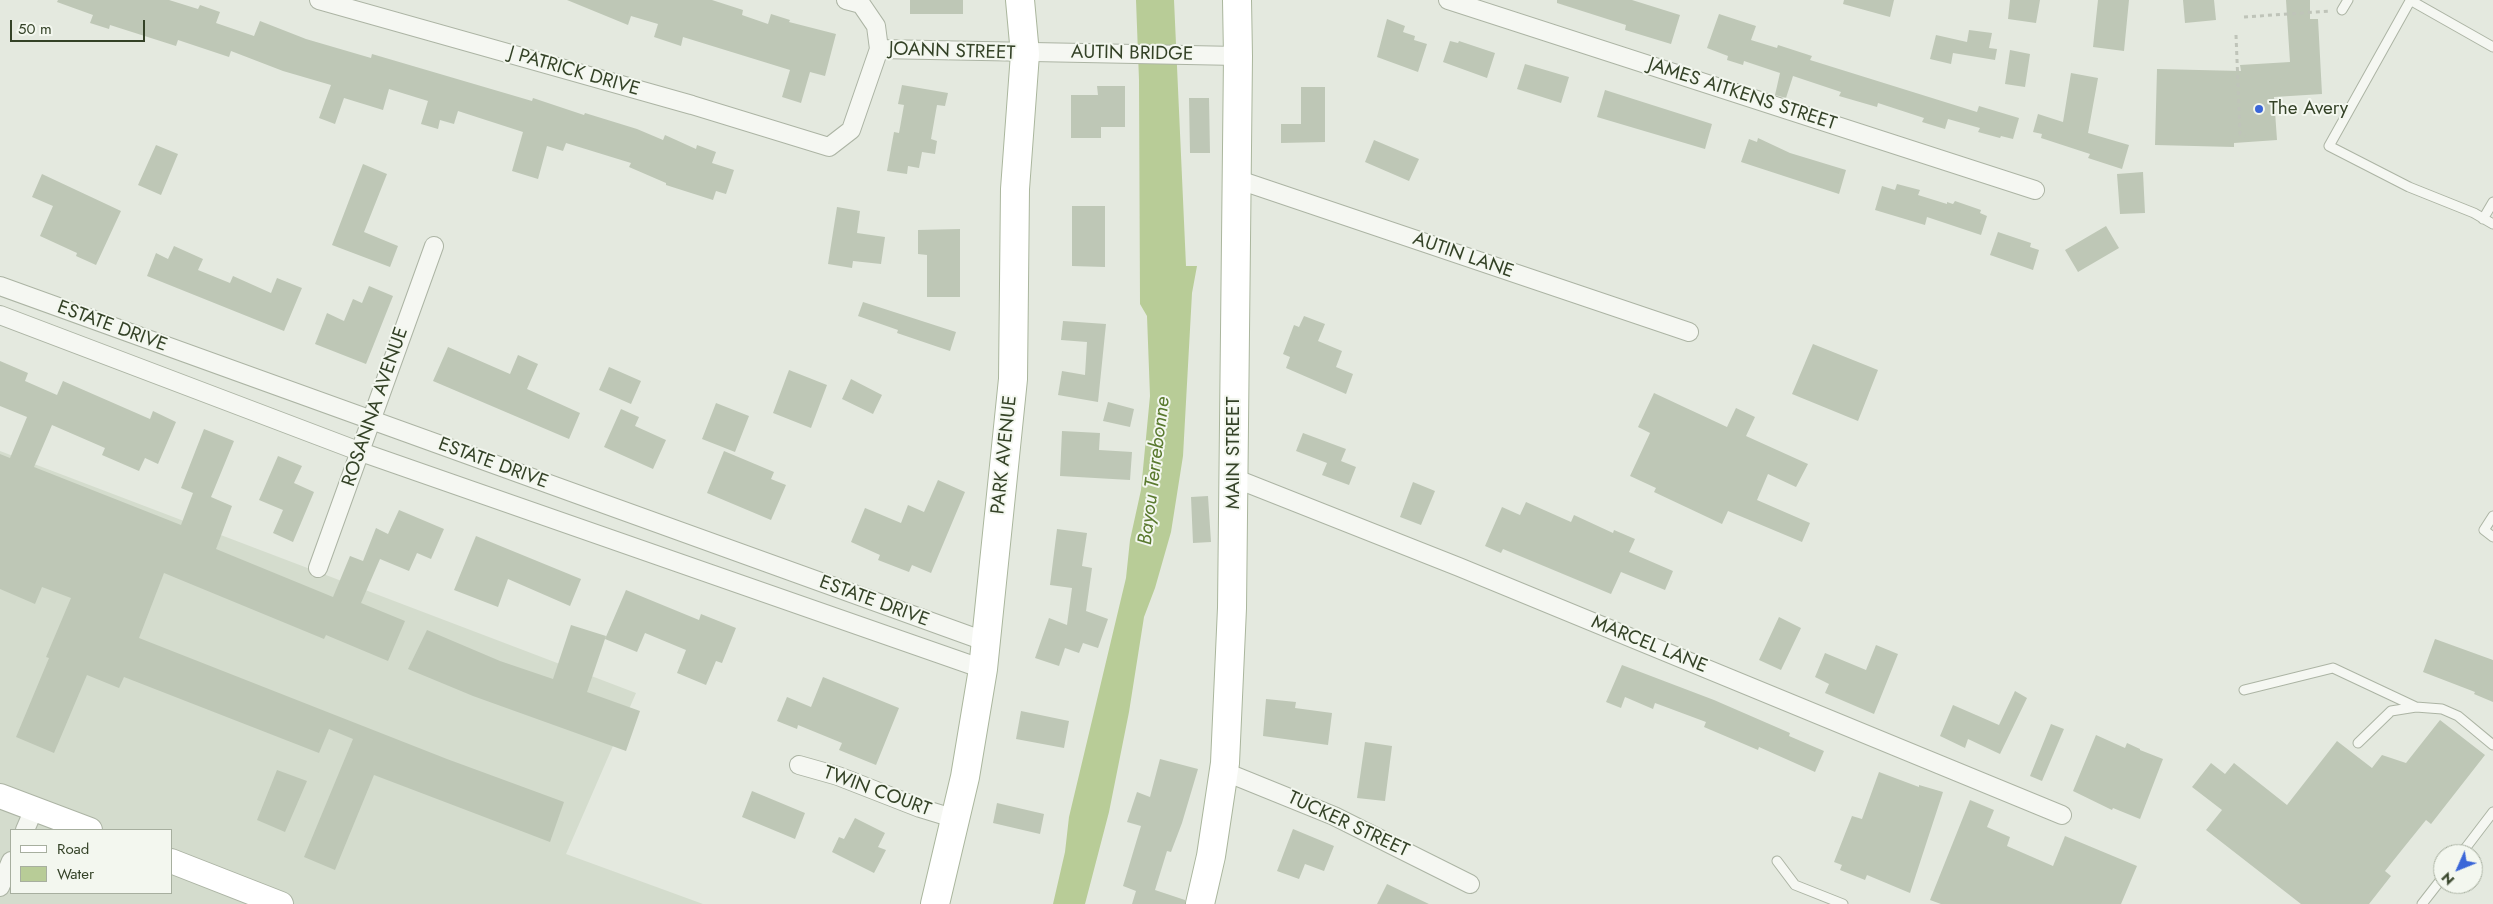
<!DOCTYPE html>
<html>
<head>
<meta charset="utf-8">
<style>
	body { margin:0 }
	#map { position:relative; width:2493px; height:904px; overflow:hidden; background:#e4e9df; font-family:Jost,sans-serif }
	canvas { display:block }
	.legend { position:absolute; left:10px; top:829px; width:162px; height:65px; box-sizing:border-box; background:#f3f7ef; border:1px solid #a7af9f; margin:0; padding:6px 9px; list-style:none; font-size:15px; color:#344227 }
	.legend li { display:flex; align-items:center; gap:10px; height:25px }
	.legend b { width:25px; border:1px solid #a7af9f }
	.north { position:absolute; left:2433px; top:844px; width:50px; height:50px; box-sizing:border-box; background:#f3f7ef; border:1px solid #a7af9f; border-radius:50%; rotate:226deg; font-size:14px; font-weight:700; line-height:20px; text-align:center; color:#344227 }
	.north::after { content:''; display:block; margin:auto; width:18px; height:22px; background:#3a66d8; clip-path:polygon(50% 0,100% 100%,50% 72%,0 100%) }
	.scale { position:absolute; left:10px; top:20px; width:135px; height:22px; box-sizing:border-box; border:2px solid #344227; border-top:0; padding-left:6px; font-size:15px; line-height:18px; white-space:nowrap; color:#344227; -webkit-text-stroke:4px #f3f7ef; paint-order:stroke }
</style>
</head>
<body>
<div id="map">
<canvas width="2493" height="904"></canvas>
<ul class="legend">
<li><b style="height:6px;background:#fff"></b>Road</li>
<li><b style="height:14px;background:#b8cc97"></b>Water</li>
</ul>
<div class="north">N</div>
<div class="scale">50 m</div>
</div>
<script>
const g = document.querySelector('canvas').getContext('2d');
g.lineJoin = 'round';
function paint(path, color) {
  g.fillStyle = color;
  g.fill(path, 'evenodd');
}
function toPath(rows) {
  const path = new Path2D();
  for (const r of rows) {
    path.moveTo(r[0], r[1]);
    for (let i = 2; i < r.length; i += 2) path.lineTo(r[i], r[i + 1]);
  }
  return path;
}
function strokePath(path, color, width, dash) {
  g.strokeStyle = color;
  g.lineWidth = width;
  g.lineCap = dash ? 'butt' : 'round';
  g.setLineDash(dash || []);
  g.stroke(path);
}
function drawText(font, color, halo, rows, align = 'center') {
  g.font = font + ' Jost,sans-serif';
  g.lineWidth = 4;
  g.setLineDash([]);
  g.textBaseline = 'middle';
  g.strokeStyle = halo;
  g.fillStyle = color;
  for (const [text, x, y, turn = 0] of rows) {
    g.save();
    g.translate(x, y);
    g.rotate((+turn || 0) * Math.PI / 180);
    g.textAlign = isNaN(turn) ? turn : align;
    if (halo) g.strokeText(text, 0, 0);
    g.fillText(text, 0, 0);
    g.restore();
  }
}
paint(toPath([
	[0,451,636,693,566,854,703,904,0,904],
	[11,830,171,830,171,893,11,893]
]), '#d4dccd');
paint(toPath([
	[1136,0,1174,0,1186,266,1197,266,1192,293,1183,456,1171,532,1155,588,1144,617,1129,712,1109,812,1085,904,1053,904,1065,852,1069,817,1126,578,1130,540,1141,490,1150,396,1147,316,1140,304,1139,80]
]), '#b8cc97');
paint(toPath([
	[58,0,169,0,198,9,200,5,220,12,216,23,254,36,260,21,306,39,371,58,372,54,532,101,533,98,584,115,585,113,637,129,663,140,665,135,696,149,697,145,716,152,712,163,734,170,726,194,716,191,713,200,666,185,666,183,629,167,631,163,566,143,563,151,547,146,538,179,512,171,523,132,458,111,454,124,440,120,438,129,421,124,428,101,389,89,383,110,344,98,335,124,319,118,331,85,283,71,231,51,229,57,178,40,176,46,110,25,109,29,90,23,93,15,57,2],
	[567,0,712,0,743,10,742,15,768,24,771,14,790,20,789,22,836,34,825,76,810,72,801,103,782,97,790,70,683,37,681,46,654,37,658,24,631,16,628,25],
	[910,0,963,0,963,14,910,14],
	[1557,0,1632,0,1680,15,1671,44,1625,30,1626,25,1557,3],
	[1844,0,1894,0,1890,17,1843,4],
	[2010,0,2040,0,2036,23,2008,19],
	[2098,0,2129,0,2124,51,2093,47],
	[2183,0,2214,0,2216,20,2185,23],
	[2286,0,2310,0,2310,19,2318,19,2322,94,2274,97,2277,140,2234,143,2234,147,2155,145,2157,69,2241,71,2240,65,2290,62],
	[1719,14,1756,26,1751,40,1777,48,1778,45,1812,56,1810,60,1977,112,1979,106,2019,118,2013,139,2001,136,2000,138,1978,132,1980,128,1948,119,1945,129,1922,122,1924,118,1878,103,1877,107,1839,96,1841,92,1793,76,1786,98,1775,95,1780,73,1744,61,1743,65,1727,60,1728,56,1707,48],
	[1387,19,1405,26,1403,32,1415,36,1414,40,1427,44,1418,72,1377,57],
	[1969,30,1992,33,1989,48,1997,49,1995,60,1953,53,1951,64,1930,59,1936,35,1967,42],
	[1450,41,1458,43,1459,41,1495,53,1487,78,1443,62],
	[2010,50,2030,54,2025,87,2005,84],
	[1525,64,1569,77,1561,103,1517,89],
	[2071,73,2098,78,2088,133,2129,145,2122,169,2088,158,2090,154,2041,138,2042,134,2033,132,2038,114,2063,122],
	[902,85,948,93,945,106,937,105,931,139,937,141,935,154,922,152,919,168,908,166,907,174,887,171,894,132,899,133,904,105,898,104],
	[1097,86,1125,86,1125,127,1101,127,1101,138,1071,138,1071,95,1098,95],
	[1301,87,1325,87,1325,142,1281,143,1281,124,1301,124],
	[1605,90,1712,124,1705,149,1597,117],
	[1189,98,1209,98,1210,153,1190,153],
	[1758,138,1790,153,1846,170,1839,194,1741,162,1749,139,1757,142],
	[1374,140,1419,159,1409,181,1365,162],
	[156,145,178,154,161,195,138,185],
	[363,164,387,174,364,232,398,246,390,267,332,245],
	[2143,172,2145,213,2120,214,2117,174],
	[42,174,121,211,96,265,76,256,77,253,40,236,53,206,32,197],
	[1897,184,1920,190,1918,195,1947,204,1947,202,1953,204,1955,201,1981,210,1980,213,1987,216,1981,235,1927,217,1925,225,1875,210,1882,186,1895,190],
	[1072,206,1105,206,1105,267,1072,266],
	[837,207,860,211,857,233,885,237,881,264,853,261,852,268,828,264],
	[2106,226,2119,248,2078,272,2065,250],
	[960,229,960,297,927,297,927,255,918,254,918,230],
	[1998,232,2031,243,2030,247,2039,250,2033,270,1990,255],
	[174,246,203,259,198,270,230,283,233,276,271,293,277,278,302,288,284,331,147,276,156,253,168,259],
	[369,286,393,296,366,364,315,344,327,313,344,321,353,299,362,303],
	[863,302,956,332,950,351,897,333,898,330,858,316],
	[1304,316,1325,324,1318,341,1342,351,1336,367,1353,374,1346,394,1286,368,1290,357,1283,354,1294,325,1299,327],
	[1063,321,1106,324,1098,402,1058,395,1062,371,1085,375,1087,342,1061,340],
	[1813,344,1878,370,1858,421,1792,394],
	[448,347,510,374,518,355,538,364,527,389,580,413,569,439,433,381],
	[0,361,28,373,25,381,57,395,63,381,150,419,153,411,176,422,158,464,145,458,139,471,102,455,105,448,52,425,34,467,181,525,193,493,181,488,204,429,234,441,211,497,232,506,216,549,333,597,350,556,363,561,376,528,388,534,399,510,444,529,431,559,417,553,409,571,380,559,361,603,405,621,388,661,326,635,324,639,164,573,139,638,447,759,564,802,550,842,374,775,335,870,304,857,353,739,329,729,319,753,124,677,119,688,87,675,54,753,16,737,49,658,46,657,71,598,42,587,35,604,0,589,0,454,10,458,27,417,0,406],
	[609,367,641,381,631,404,599,390],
	[789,370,827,385,811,428,773,413],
	[851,379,882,395,873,414,842,399],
	[1654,393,1727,427,1736,408,1755,417,1746,436,1808,464,1796,487,1768,474,1757,500,1810,523,1802,542,1728,511,1722,524,1654,492,1656,488,1630,476,1650,433,1638,427],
	[1108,402,1134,409,1130,427,1103,421],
	[716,403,749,416,735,452,702,439],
	[621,409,639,417,635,426,666,440,653,469,604,447],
	[1062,431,1100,433,1099,450,1132,452,1130,480,1060,476],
	[1303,433,1346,449,1341,461,1356,467,1349,485,1322,475,1327,463,1296,451],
	[724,451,774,472,771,479,786,485,771,520,707,493],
	[278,456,302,466,294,483,314,492,293,542,273,533,283,510,259,500],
	[938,480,965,492,931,573,912,565,909,572,878,560,880,555,851,542,865,508,901,523,908,505,924,512],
	[1413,482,1435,491,1421,525,1400,517],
	[1208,496,1211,542,1193,543,1191,497],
	[1526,502,1571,522,1574,515,1613,533,1614,530,1635,539,1629,552,1673,571,1665,590,1621,572,1611,594,1503,549,1501,553,1485,546,1502,507,1520,515],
	[1057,529,1087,533,1082,566,1092,568,1086,611,1108,619,1098,648,1083,643,1079,653,1065,648,1059,666,1035,658,1049,618,1067,625,1072,588,1050,585],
	[476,536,581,579,570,606,508,579,498,607,454,590],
	[626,590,699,620,701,614,736,628,722,663,716,661,706,685,677,673,686,650,645,633,637,652,605,639],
	[1779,617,1801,628,1781,670,1759,660],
	[571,625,606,636,587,692,640,711,626,751,473,696,408,669,427,630,500,661,553,679],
	[2435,639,2493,660,2493,702,2474,694,2475,692,2423,672],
	[1876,645,1898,654,1874,714,1825,693,1829,684,1815,677,1825,653,1866,670],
	[1622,665,1714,700,1790,733,1789,736,1824,751,1815,772,1759,747,1758,750,1704,727,1706,722,1655,703,1653,709,1625,697,1621,708,1606,702],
	[823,677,899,708,876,765,839,750,842,743,798,725,797,729,777,721,787,697,811,707],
	[2015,691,2027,698,2000,754,1968,739,1965,748,1940,736,1953,705,1999,725],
	[1266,699,1296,702,1295,708,1332,713,1328,745,1263,736],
	[1021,711,1069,721,1064,748,1016,739],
	[2440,720,2485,755,2431,824,2426,820,2405,846,2385,871,2391,876,2369,904,2301,904,2206,830,2222,810,2192,787,2211,763,2225,774,2234,763,2287,805,2337,741,2372,768,2382,755,2406,763],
	[2051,724,2064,729,2042,781,2030,776],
	[2096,735,2125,748,2127,743,2140,749,2140,750,2163,759,2140,819,2113,808,2112,810,2073,791],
	[1365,742,1392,746,1385,801,1357,798],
	[1160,759,1198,769,1182,823,1171,852,1167,851,1155,890,1185,900,1185,904,1132,904,1136,891,1123,886,1141,826,1127,822,1137,792,1150,797],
	[277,770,307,781,285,832,257,820],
	[1879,772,1919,787,1919,785,1943,792,1910,893,1867,875,1865,880,1840,870,1842,865,1834,862,1852,816,1862,819],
	[752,791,805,813,795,839,742,817],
	[1970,800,1994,810,1987,827,2010,837,2007,846,2053,866,2065,836,2137,866,2121,904,1941,904,1930,900],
	[997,803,1044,814,1040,834,993,823],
	[855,818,885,833,878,847,886,850,874,873,832,852,839,837,844,839],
	[1293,829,1334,846,1324,871,1305,864,1299,879,1277,871],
	[1387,884,1429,904,1377,904]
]), '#bec7b6');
const service = toPath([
	[2410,0,2493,47],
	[2410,1,2329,146,2409,187,2474,213,2493,224],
	[2342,10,2348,0],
	[2483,219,2493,202],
	[2493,516,2484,530,2493,537],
	[2244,690,2333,668,2416,707],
	[2358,743,2391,711,2416,707,2442,709,2458,716,2493,745],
	[2461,854,2493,812],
	[1777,861,1795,885,1843,904],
	[2422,904,2443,877]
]);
const minor = toPath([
	[319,0,692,105,829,147,851,130,879,49,876,26,861,4,846,0],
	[1448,0,2035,190],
	[879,49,1238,56],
	[1236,179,1689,332],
	[0,286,987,642],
	[0,315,361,452,983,669],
	[1234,478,1459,567,2062,815],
	[318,568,434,246],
	[799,765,838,776,920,808,956,819],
	[1223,771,1334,816,1470,884],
	[25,830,34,809],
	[0,887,11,861]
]);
const secondary = toPath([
	[0,796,90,830],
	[171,861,281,904]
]);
const primary = toPath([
	[935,904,965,777,983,669,1013,379,1015,189,1025,54,1020,0],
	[1200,904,1211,856,1225,763,1232,608,1238,56,1237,0]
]);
strokePath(service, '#acb4a4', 11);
strokePath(minor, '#acb4a4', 20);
strokePath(secondary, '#acb4a4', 26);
strokePath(primary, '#aab69d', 30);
strokePath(toPath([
	[2244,17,2331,11],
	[2236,35,2240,134,2245,136]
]), '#bfc4b9', 3, [4, 4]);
strokePath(service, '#f5f7f2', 9);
strokePath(minor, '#f5f7f2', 18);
strokePath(secondary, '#fff', 24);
strokePath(primary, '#fff', 28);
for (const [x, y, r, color] of [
	[2259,109,5,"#3a66d8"]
]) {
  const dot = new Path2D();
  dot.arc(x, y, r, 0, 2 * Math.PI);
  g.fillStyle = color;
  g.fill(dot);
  strokePath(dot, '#f3f7ef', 2);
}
drawText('19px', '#344227', '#f3f7ef', [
	["JOANN STREET",952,52,2],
	["AUTIN BRIDGE",1132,54,1],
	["J PATRICK DRIVE",574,72,16],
	["JAMES AITKENS STREET",1742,95,18],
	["AUTIN LANE",1463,256,19],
	["ESTATE DRIVE",112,327,20],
	["ROSANNA AVENUE",376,407,-71],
	["MAIN STREET",1234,453,-90],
	["PARK AVENUE",1005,455,-84],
	["ESTATE DRIVE",493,464,20],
	["ESTATE DRIVE",874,602,20],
	["MARCEL LANE",1649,645,22],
	["TWIN COURT",877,792,20],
	["TUCKER STREET",1348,825,25]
]);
drawText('19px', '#344227', '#f3f7ef', [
	["The Avery",2269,109]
], 'left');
drawText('italic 20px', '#59792e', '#f3f7ef', [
	["Bayou Terrebonne",1155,471,-83]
]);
</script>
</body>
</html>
